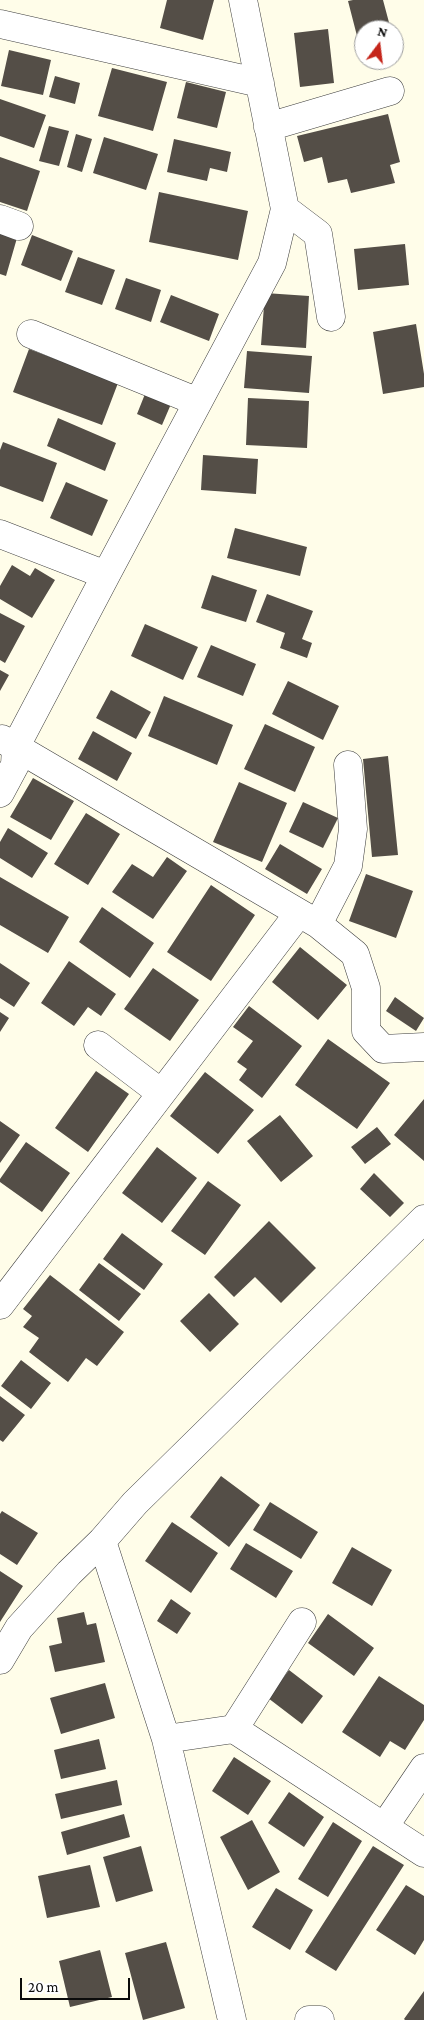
<!DOCTYPE html>
<html>
<head>
<meta charset="utf-8">
<style>
	body { margin:0 }
	#map { position:relative; width:424px; height:2020px; overflow:hidden; background:#fffde9; font-family:"Crimson Pro",serif }
	canvas { display:block }
	.north { position:absolute; left:354px; top:20px; width:50px; height:50px; box-sizing:border-box; background:#fff; border:1px solid #9d9d9d; border-radius:50%; rotate:15deg; font-size:14px; font-weight:700; line-height:20px; text-align:center; color:#0b0b0b }
	.north::after { content:''; display:block; margin:auto; width:18px; height:22px; background:#c5251a; clip-path:polygon(50% 0,100% 100%,50% 72%,0 100%) }
	.scale { position:absolute; left:20px; top:1978px; width:110px; height:22px; box-sizing:border-box; border:2px solid #0b0b0b; border-top:0; padding-left:6px; font-size:15px; line-height:18px; white-space:nowrap; color:#0b0b0b; -webkit-text-stroke:4px #fff; paint-order:stroke }
</style>
</head>
<body>
<div id="map">
<canvas width="424" height="2020"></canvas>
<div class="north">N</div>
<div class="scale">20 m</div>
</div>
<script>
const g = document.querySelector('canvas').getContext('2d');
g.lineJoin = 'round';
function paint(path, color) {
  g.fillStyle = color;
  g.fill(path, 'evenodd');
}
function toPath(rows) {
  const path = new Path2D();
  for (const r of rows) {
    path.moveTo(r[0], r[1]);
    for (let i = 2; i < r.length; i += 2) path.lineTo(r[i], r[i + 1]);
  }
  return path;
}
function strokePath(path, color, width, dash) {
  g.strokeStyle = color;
  g.lineWidth = width;
  g.lineCap = dash ? 'butt' : 'round';
  g.setLineDash(dash || []);
  g.stroke(path);
}
paint(toPath([
	[167,0,214,0,203,40,160,28],
	[353,0,383,0,391,30,364,30,364,60,375,61,364,63,348,1],
	[328,29,334,83,300,87,294,33],
	[9,50,51,60,43,95,1,86],
	[112,68,167,82,153,131,98,116],
	[55,76,80,83,75,104,49,97],
	[186,82,226,92,217,128,177,118],
	[0,99,46,115,34,148,0,136],
	[388,114,400,162,390,165,395,183,351,193,347,179,328,183,322,157,304,162,297,136],
	[49,126,69,131,59,166,39,161],
	[76,134,92,139,82,172,67,167],
	[104,137,158,154,146,190,93,173],
	[174,139,231,152,227,172,210,168,207,181,167,172],
	[0,157,40,171,27,211,0,202],
	[159,192,248,211,238,260,149,242],
	[0,233,17,238,6,276,0,274],
	[32,235,73,251,61,281,21,265],
	[405,244,409,285,358,290,354,249],
	[78,257,115,270,102,305,65,292],
	[126,278,161,290,151,322,115,309],
	[265,293,309,296,306,348,261,345],
	[171,295,219,314,209,341,160,322],
	[416,324,424,374,424,387,383,394,373,332],
	[29,349,118,383,102,425,13,392],
	[247,351,312,356,309,393,244,388],
	[145,394,171,404,162,425,137,414],
	[248,398,309,401,307,448,246,445],
	[58,418,116,443,105,471,47,446],
	[3,442,57,463,43,502,0,486,0,450],
	[203,455,258,459,256,494,201,490],
	[66,482,108,500,92,536,50,518],
	[235,528,307,547,300,576,227,558],
	[12,565,30,576,35,568,55,580,32,618,0,599,0,586],
	[212,575,257,590,246,622,201,608],
	[267,594,313,611,302,639,312,643,307,658,280,648,285,633,256,622],
	[0,613,25,626,5,663,0,660],
	[145,624,198,647,183,680,131,656],
	[211,645,256,664,243,696,197,677],
	[0,670,9,675,0,691],
	[288,681,339,706,323,740,272,714],
	[111,690,151,712,136,739,96,718],
	[164,696,233,725,217,765,148,736],
	[265,724,315,747,295,792,244,769],
	[93,731,132,753,117,781,78,759],
	[388,756,398,855,372,857,363,759],
	[33,778,74,801,51,840,10,817],
	[239,782,287,803,262,862,213,842],
	[303,802,338,818,323,848,289,832],
	[86,813,120,834,88,885,54,864],
	[8,828,48,853,32,878,0,858,0,842],
	[280,844,322,869,307,894,265,869],
	[167,857,187,871,153,919,112,892,132,864,153,877],
	[366,874,413,891,396,938,349,921],
	[0,877,69,917,48,953,0,925],
	[211,885,255,915,211,981,167,952],
	[102,907,154,943,130,978,79,942],
	[300,947,347,985,318,1020,272,982],
	[69,961,116,994,101,1016,88,1007,74,1026,41,1003],
	[0,963,30,983,14,1007,0,998],
	[153,968,199,1000,170,1041,124,1009],
	[395,997,424,1018,416,1031,386,1011],
	[249,1006,302,1046,262,1098,239,1080,247,1069,237,1062,253,1041,233,1027],
	[0,1012,9,1018,0,1032],
	[328,1039,390,1083,357,1129,295,1085],
	[96,1071,129,1094,88,1152,55,1128],
	[205,1072,254,1110,218,1154,170,1116],
	[424,1099,424,1161,394,1135],
	[280,1115,313,1156,281,1182,247,1141],
	[0,1121,20,1135,0,1163],
	[377,1127,391,1144,365,1164,351,1147],
	[26,1142,70,1173,42,1212,0,1182,0,1179],
	[157,1147,197,1178,162,1223,122,1193],
	[374,1173,404,1203,390,1217,360,1189],
	[208,1181,241,1205,205,1255,171,1231],
	[269,1221,316,1268,281,1303,255,1277,234,1297,214,1277],
	[122,1233,163,1264,144,1290,103,1259],
	[99,1263,141,1294,119,1321,79,1290],
	[50,1275,124,1332,97,1366,86,1358,68,1382,29,1352,39,1338,23,1327,32,1316,23,1309],
	[209,1293,239,1324,210,1352,180,1321],
	[21,1360,51,1383,31,1409,1,1386],
	[0,1396,25,1415,3,1442,0,1440],
	[221,1476,260,1505,229,1547,190,1517],
	[270,1502,318,1532,301,1559,253,1530],
	[2,1511,38,1533,17,1565,0,1554,0,1514],
	[172,1522,218,1553,191,1593,145,1561],
	[246,1543,293,1571,276,1598,230,1569],
	[352,1547,392,1570,372,1606,332,1583],
	[0,1571,23,1586,0,1622],
	[171,1599,191,1613,177,1634,157,1621],
	[84,1612,87,1625,96,1623,105,1662,55,1672,49,1646,62,1643,57,1618],
	[328,1614,374,1648,354,1676,308,1643],
	[289,1670,323,1696,302,1724,268,1698],
	[379,1676,424,1705,424,1720,405,1750,390,1741,380,1757,342,1732],
	[105,1683,115,1718,61,1734,50,1698],
	[99,1739,106,1769,61,1779,54,1750],
	[234,1757,271,1781,248,1815,212,1791],
	[117,1780,122,1805,61,1819,55,1794],
	[289,1792,324,1817,304,1847,268,1823],
	[124,1814,130,1837,67,1855,61,1832],
	[252,1820,280,1872,248,1890,220,1837],
	[333,1822,362,1841,328,1897,298,1879],
	[141,1846,153,1891,116,1902,103,1857],
	[373,1846,404,1865,336,1971,305,1952],
	[90,1865,100,1907,47,1918,38,1876],
	[406,1885,424,1896,424,1940,415,1955,376,1930],
	[276,1888,313,1910,290,1950,252,1927],
	[166,1942,185,2008,143,2020,125,1953],
	[100,1950,112,1997,70,2007,59,1961],
	[424,1991,424,2020,405,2020,404,2019]
]), '#544e47');
const minor = toPath([
	[0,24,260,83],
	[268,127,390,91],
	[285,209,318,234,331,317],
	[0,219,19,226],
	[31,334,198,402],
	[0,534,106,575],
	[2,739,318,924,355,954,366,988,366,1031,383,1049,424,1047],
	[0,793,15,765,16,746,106,575,272,263,285,209,243,0],
	[318,924,348,866,353,829,348,765],
	[98,1045,161,1093],
	[0,1305,299,913],
	[102,1541,166,1739,232,2020],
	[0,1660,19,1628,69,1573,102,1541,135,1503,424,1219],
	[234,1729,302,1622],
	[166,1739,234,1729,424,1853],
	[384,1827,424,1768],
	[309,2020,320,2020]
]);
strokePath(minor, '#3e3e3e', 29);
strokePath(minor, '#fff', 28);
</script>
</body>
</html>
